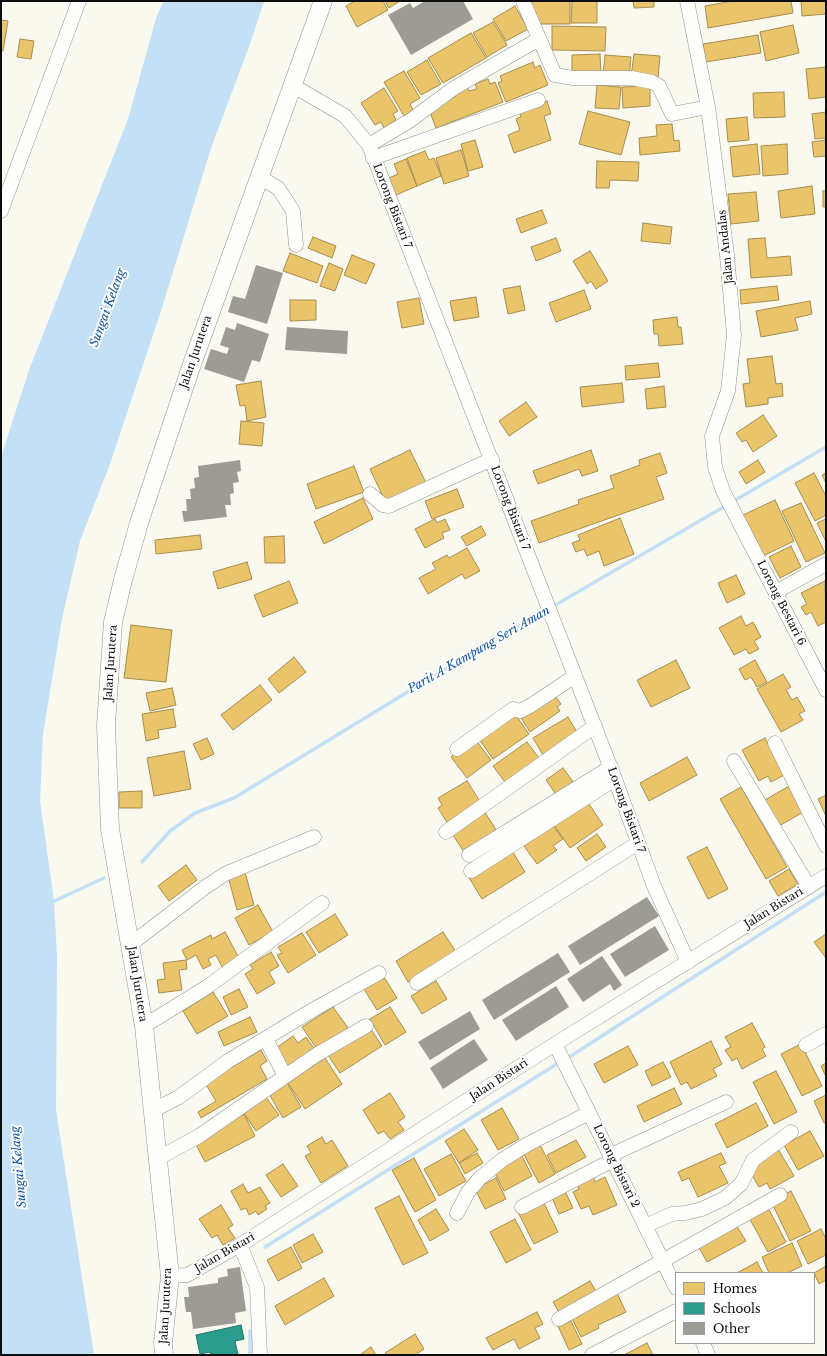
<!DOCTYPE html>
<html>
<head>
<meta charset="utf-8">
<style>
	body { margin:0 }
	#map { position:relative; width:827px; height:1356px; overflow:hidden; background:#faf9ef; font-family:"Libre Baskerville",serif }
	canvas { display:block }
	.frame { position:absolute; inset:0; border:2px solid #0c0c0c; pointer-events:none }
	.legend { position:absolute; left:675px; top:1272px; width:140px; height:72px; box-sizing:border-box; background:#fff; border:1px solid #9e9e9e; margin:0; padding:5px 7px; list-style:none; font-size:12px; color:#0c0c0c }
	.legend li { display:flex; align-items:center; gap:8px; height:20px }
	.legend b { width:20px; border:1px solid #9e9e9e }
</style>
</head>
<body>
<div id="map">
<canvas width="827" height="1356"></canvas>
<div class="frame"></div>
<ul class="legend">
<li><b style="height:11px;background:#e9c46a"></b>Homes</li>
<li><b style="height:11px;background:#2a9d8f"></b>Schools</li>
<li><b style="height:11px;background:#9c9b95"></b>Other</li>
</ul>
</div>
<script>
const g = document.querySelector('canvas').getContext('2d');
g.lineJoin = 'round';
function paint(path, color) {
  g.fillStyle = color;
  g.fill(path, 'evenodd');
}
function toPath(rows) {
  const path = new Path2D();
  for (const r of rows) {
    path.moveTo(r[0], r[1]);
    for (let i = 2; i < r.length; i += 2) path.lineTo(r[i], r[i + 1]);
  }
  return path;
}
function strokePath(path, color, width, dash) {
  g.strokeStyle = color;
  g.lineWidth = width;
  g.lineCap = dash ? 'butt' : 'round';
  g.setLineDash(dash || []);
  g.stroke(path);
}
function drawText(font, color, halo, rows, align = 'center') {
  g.font = font + ' "Libre Baskerville",serif';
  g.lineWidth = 4;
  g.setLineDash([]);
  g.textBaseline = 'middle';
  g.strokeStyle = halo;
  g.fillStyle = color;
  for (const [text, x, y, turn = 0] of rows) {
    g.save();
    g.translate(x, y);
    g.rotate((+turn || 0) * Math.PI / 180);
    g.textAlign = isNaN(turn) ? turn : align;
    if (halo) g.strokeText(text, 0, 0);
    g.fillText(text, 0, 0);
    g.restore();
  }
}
paint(toPath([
	[164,1,264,1,250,44,211,148,161,311,110,464,80,541,62,619,43,734,40,801,54,901,57,956,56,1110,94,1355,1,1355,1,457,29,370,128,119,157,15]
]), '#c3e0f6');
const homes = toPath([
	[355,1,383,1,388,10,357,27,346,6,355,1],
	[385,1,400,1,389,8,385,1],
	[531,1,570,1,570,24,536,24,536,13,531,13,531,1],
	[572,1,597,1,597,23,571,23,572,1],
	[633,1,654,1,654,7,634,8,633,1],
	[733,1,791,1,793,13,708,28,705,6,733,1],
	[801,1,826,1,826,14,802,16,801,1],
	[515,6,528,29,506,41,493,19,515,6],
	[1,20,8,21,3,51,1,51,1,20],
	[493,22,507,45,487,57,473,33,493,22],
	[793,25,799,53,766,61,760,32,793,25],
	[552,26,606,27,605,51,552,50,552,26],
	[471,33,486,58,443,83,428,58,471,33],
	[758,35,761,53,706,62,703,44,758,35],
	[20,39,34,41,31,59,17,57,20,39],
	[600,54,601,74,572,75,572,55,600,54],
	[634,54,660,56,658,78,631,76,634,54],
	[605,55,631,57,629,77,603,75,605,55],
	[427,60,441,84,421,95,407,72,427,60],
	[533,62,535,68,540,65,548,85,506,102,498,83,502,81,500,76,533,62],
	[826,67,826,97,809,99,806,69,826,67],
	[404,71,420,98,410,104,413,110,404,116,384,82,404,71],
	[488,79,490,84,495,82,503,102,436,128,428,107,455,97,453,92,467,86,469,91,477,89,475,84,488,79],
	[597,85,621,87,619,109,595,108,597,85],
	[650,86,650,106,623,108,622,87,650,86],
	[384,88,398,111,393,114,396,120,384,128,381,122,375,125,361,103,384,88],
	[784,92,785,117,754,118,753,93,784,92],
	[547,101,551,114,544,116,551,140,514,153,508,135,520,130,516,119,521,117,519,111,547,101],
	[588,111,630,122,621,155,579,144,588,111],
	[826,112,826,138,815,139,812,114,826,112],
	[747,117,749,140,728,142,726,119,747,117],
	[672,124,674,141,679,140,680,151,640,155,639,138,657,136,656,125,672,124],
	[475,140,483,167,468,171,461,144,475,140],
	[826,140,826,156,814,157,812,142,826,140],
	[757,144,760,174,733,177,730,147,757,144],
	[787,144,788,174,763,176,761,146,787,144],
	[461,150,469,176,444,184,436,158,461,150],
	[425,151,429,160,434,158,441,176,417,186,407,158,425,151],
	[406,159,417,186,396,195,389,178,398,174,394,164,406,159],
	[597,161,639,162,638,181,610,180,609,188,596,188,597,161],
	[812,186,815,214,781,218,778,191,812,186],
	[823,191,826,191,826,207,823,207,823,191],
	[756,192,759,221,731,224,728,194,756,192],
	[542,210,547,223,521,233,516,219,542,210],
	[643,223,672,227,670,244,641,241,643,223],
	[313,237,336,246,332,258,308,248,313,237],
	[556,238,561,251,536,261,531,247,556,238],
	[765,238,767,258,790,256,792,275,751,278,748,239,765,238],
	[590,251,608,281,596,289,591,281,587,284,573,261,590,251],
	[290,253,323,266,317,283,283,271,290,253],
	[352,255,375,264,366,284,344,275,352,255],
	[329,263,343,269,335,291,320,286,329,263],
	[520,286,525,310,508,314,503,289,520,286],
	[777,286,779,300,741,304,740,290,777,286],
	[584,290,591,309,556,322,549,303,584,290],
	[476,297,479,317,454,321,450,301,476,297],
	[419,298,424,324,402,328,397,302,419,298],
	[290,300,316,300,316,320,290,321,290,300],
	[810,301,812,314,795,318,798,330,761,337,756,311,810,301],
	[677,317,678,327,681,327,683,344,659,346,658,334,654,334,653,320,677,317],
	[772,356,776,384,782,383,783,396,768,398,768,404,746,407,743,384,750,383,747,359,772,356],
	[658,363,660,377,626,380,625,366,658,363],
	[261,381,266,417,247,421,245,405,240,406,236,385,261,381],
	[622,383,624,402,582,407,580,387,622,383],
	[664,386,666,407,647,409,645,389,664,386],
	[526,402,537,417,509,436,499,421,526,402],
	[763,415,777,436,753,452,746,440,742,442,736,433,763,415],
	[241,421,264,423,262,446,239,444,241,421],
	[410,450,426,483,386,503,370,469,410,450],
	[591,450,598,471,582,476,579,469,538,484,533,471,591,450],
	[660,453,667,473,656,477,664,499,539,543,531,521,579,504,578,500,614,488,610,476,640,465,639,460,660,453],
	[758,460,765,472,746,484,739,472,758,460],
	[354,466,364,492,316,509,307,484,354,466],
	[814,473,826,496,826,515,815,521,795,483,814,473],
	[826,473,826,483,822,475,826,473],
	[457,489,464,507,432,519,425,501,457,489],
	[363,498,373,519,324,544,314,522,363,498],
	[775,500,794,541,763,556,743,515,775,500],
	[801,503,825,553,806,562,782,511,801,503],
	[620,518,634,554,604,566,599,551,587,556,584,549,576,552,572,543,580,540,578,535,620,518],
	[435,519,437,523,445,519,450,530,442,533,444,538,425,548,415,529,435,519],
	[826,519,826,542,817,523,826,519],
	[481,526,486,535,467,546,461,537,481,526],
	[200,535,202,549,156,554,155,540,200,535],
	[284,536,285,563,265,563,264,537,284,536],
	[791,546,801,567,780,578,769,557,791,546],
	[467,548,480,571,465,579,462,574,428,594,419,578,436,569,432,563,447,555,449,558,467,548],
	[247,562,252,579,218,589,213,572,247,562],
	[736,575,745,594,727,603,718,583,736,575],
	[289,581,298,603,263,617,254,595,289,581],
	[825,581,826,622,818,626,811,612,806,615,801,607,807,604,801,593,825,581],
	[741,616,746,626,753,622,761,637,754,641,759,649,749,654,746,649,734,655,719,628,741,616],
	[131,625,172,630,166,682,124,678,131,625],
	[294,657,306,672,279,693,268,679,294,657],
	[676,660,690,688,651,707,637,680,676,660],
	[755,660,767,682,757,687,751,677,745,680,739,669,755,660],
	[783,674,791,687,786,690,792,700,797,697,805,711,799,714,803,720,781,732,757,689,783,674],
	[260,685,272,700,233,730,221,715,260,685],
	[172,688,176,705,150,711,146,693,172,688],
	[553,693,561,704,557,707,560,711,530,732,520,716,553,693],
	[173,709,176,727,158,730,159,738,146,741,142,714,173,709],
	[513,711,529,734,493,759,477,736,513,711],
	[568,717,578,734,543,755,533,738,568,717],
	[207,738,214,754,201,760,193,744,207,738],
	[765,738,784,775,771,782,768,776,759,781,742,750,765,738],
	[475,739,491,760,467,778,451,757,475,739],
	[527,742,539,758,505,782,493,766,527,742],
	[184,751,191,789,154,796,147,758,184,751],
	[687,757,697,775,649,801,640,783,687,757],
	[563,768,574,783,557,796,546,780,563,768],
	[467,781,481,803,448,824,438,808,442,805,438,798,467,781],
	[791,785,805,811,779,826,765,800,791,785],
	[741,787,787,867,766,879,720,799,741,787],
	[142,791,142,808,119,808,119,792,142,791],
	[826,795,826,816,818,799,826,795],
	[587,801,603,825,570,848,553,824,587,801],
	[484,811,497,831,464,852,451,832,484,811],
	[553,826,563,839,553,846,557,850,537,864,524,846,553,826],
	[597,834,606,847,586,861,577,848,597,834],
	[707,847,728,889,708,899,687,857,707,847],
	[511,849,525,872,482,899,468,876,511,849],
	[186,865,197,880,169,901,158,886,186,865],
	[789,869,798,884,778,896,769,881,789,869],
	[245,872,254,905,237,910,228,876,245,872],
	[258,905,273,932,249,945,235,918,258,905],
	[335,914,348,935,319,953,306,932,335,914],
	[225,932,240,960,223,969,216,955,208,959,211,965,203,969,196,955,187,960,182,950,211,935,212,939,225,932],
	[443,932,456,952,408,982,396,961,443,932],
	[302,933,316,955,288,973,277,955,282,953,278,947,302,933],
	[826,934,826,958,814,942,826,934],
	[271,952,279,966,269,972,275,983,257,994,245,974,253,969,250,965,271,952],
	[186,960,187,969,179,970,182,990,159,993,157,980,165,979,163,963,186,960],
	[384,977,397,998,377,1010,364,989,384,977],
	[436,981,447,999,422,1014,411,996,436,981],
	[239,989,248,1007,231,1015,223,997,239,989],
	[213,992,228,1016,197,1034,183,1011,213,992],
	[333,1007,348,1028,317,1049,302,1027,333,1007],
	[390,1007,406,1032,385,1045,370,1019,390,1007],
	[250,1017,257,1032,224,1046,218,1032,250,1017],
	[752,1023,765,1047,762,1049,766,1056,742,1069,737,1058,732,1061,725,1050,731,1047,725,1037,752,1023],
	[370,1028,382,1046,340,1073,328,1055,370,1028],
	[293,1036,298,1043,306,1037,316,1051,289,1068,276,1048,293,1036],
	[711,1041,722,1064,713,1069,717,1076,691,1089,687,1082,681,1085,670,1062,711,1041],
	[801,1044,822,1086,802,1096,781,1054,801,1044],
	[628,1046,638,1065,604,1083,594,1064,628,1046],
	[261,1050,267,1061,260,1066,267,1079,201,1118,198,1112,216,1101,205,1083,261,1050],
	[325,1058,342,1084,305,1109,288,1083,325,1058],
	[663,1062,671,1077,652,1086,645,1071,663,1062],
	[826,1063,826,1077,821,1066,826,1063],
	[776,1071,797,1112,774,1124,753,1082,776,1071],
	[286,1081,301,1107,283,1118,268,1092,286,1081],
	[674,1088,682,1104,644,1122,637,1106,674,1088],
	[390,1093,405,1117,398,1122,404,1130,390,1139,384,1131,378,1134,363,1110,390,1093],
	[826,1095,826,1122,824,1123,814,1101,826,1095],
	[265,1096,279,1115,256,1131,243,1112,265,1096],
	[756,1103,768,1126,727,1148,715,1124,756,1103],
	[502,1108,519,1139,498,1150,481,1120,502,1108],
	[244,1114,255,1136,205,1162,194,1141,244,1114],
	[464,1129,478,1150,459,1163,445,1141,464,1129],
	[810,1131,824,1156,798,1170,784,1145,810,1131],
	[322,1137,326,1144,332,1140,348,1166,321,1183,305,1156,311,1153,307,1146,322,1137],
	[576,1140,586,1157,556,1173,547,1155,576,1140],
	[539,1143,555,1174,539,1183,522,1151,539,1143],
	[778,1149,794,1176,770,1189,767,1183,759,1187,749,1170,778,1149],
	[520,1152,532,1176,504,1191,494,1171,520,1152],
	[477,1153,483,1163,465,1174,459,1163,477,1153],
	[721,1153,726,1163,719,1166,728,1183,698,1197,689,1178,682,1181,678,1172,721,1153],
	[451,1154,466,1181,439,1196,424,1169,451,1154],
	[414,1158,436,1200,415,1212,392,1170,414,1158],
	[283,1164,298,1186,281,1197,266,1175,283,1164],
	[592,1174,595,1182,605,1177,617,1205,593,1215,589,1206,581,1209,573,1192,579,1189,576,1181,592,1174],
	[496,1178,506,1199,485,1209,475,1189,496,1178],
	[243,1184,248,1193,260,1187,270,1203,265,1206,267,1209,258,1215,256,1211,249,1215,246,1208,241,1210,231,1191,243,1184],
	[563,1187,573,1208,559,1214,550,1193,563,1187],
	[791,1191,811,1231,790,1241,771,1201,791,1191],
	[399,1196,428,1253,403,1265,375,1208,399,1196],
	[543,1201,558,1232,534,1244,518,1212,543,1201],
	[766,1204,786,1242,768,1252,747,1214,766,1204],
	[221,1205,233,1225,228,1228,235,1238,223,1245,217,1235,212,1238,199,1219,221,1205],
	[436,1209,449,1230,430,1241,418,1220,436,1209],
	[515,1219,531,1250,506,1263,490,1232,515,1219],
	[735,1223,746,1241,707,1262,697,1244,735,1223],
	[821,1229,826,1239,826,1255,808,1264,797,1241,821,1229],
	[313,1234,323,1252,302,1263,293,1245,313,1234],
	[792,1243,802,1266,787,1273,769,1273,762,1257,792,1243],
	[291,1247,302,1268,278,1281,267,1260,291,1247],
	[757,1262,763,1273,737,1273,757,1262],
	[826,1266,826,1280,819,1284,814,1273,826,1266],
	[324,1278,334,1296,285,1325,275,1306,324,1278],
	[590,1281,597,1293,560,1314,553,1302,590,1281],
	[616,1291,626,1312,598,1325,599,1328,581,1337,570,1314,616,1291],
	[537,1312,543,1324,535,1328,540,1338,519,1349,514,1339,493,1350,486,1338,537,1312],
	[571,1321,582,1344,569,1350,558,1326,571,1321],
	[415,1334,424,1349,415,1355,386,1355,385,1353,415,1334],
	[647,1343,653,1355,624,1355,647,1343],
	[371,1347,376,1355,362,1355,361,1354,371,1347]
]);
paint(homes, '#e9c46a');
strokePath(homes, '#a78d4e', 1);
const schools = toPath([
	[241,1325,244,1339,235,1341,238,1355,211,1355,210,1352,200,1354,196,1335,241,1325]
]);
paint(schools, '#2a9d8f');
strokePath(schools, '#217268', 1);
strokePath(toPath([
	[732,502,826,447],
	[552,607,727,505],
	[142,862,170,831,195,813,234,798,437,674,547,610],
	[50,903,104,878],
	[566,1059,826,892],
	[265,1247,560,1062],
	[250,1331,250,1355]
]), '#c3e0f6', 3.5);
paint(toPath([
	[425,1,463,1,473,19,411,55,388,15,410,3,413,8],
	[256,265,283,273,267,324,228,312,233,296,245,299],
	[237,323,269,334,260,362,252,360,244,382,204,369,211,349,227,354,229,348,220,345,226,327,235,330],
	[287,327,348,331,347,354,285,350],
	[240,460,241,471,237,472,239,482,233,483,234,493,230,494,231,505,225,505,227,517,184,522,182,511,187,511,186,499,191,499,190,489,195,488,194,478,199,477,198,466],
	[647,897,659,916,580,965,568,946],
	[655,926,669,950,625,977,610,954],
	[558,953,570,972,494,1020,482,1000],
	[602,956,622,985,614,991,610,984,583,1002,567,979],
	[556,986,569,1007,516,1041,502,1020],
	[470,1011,480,1029,430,1060,418,1042],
	[474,1039,488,1060,443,1089,430,1068],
	[240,1267,246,1311,235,1313,236,1323,193,1329,191,1312,186,1312,184,1297,189,1297,188,1287,218,1283,218,1278,228,1276,227,1269]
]), '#9c9b95');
const minor = toPath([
	[523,1,555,75,573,78,631,78,652,82,659,86,672,114,708,107],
	[687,1,708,107,727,255,734,335,728,391,712,436,715,467,723,491,826,690],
	[292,85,345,116,369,145,615,779,654,886,688,962],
	[369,145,411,120,454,88,539,39],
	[373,158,538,100],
	[259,177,278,188,293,211,296,245],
	[1,211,79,1],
	[370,494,383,505,389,506,492,459],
	[776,592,826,564],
	[775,743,826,846],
	[457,749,513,709,520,711,530,706,575,676],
	[734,761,809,887],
	[446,832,595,726],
	[469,855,611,767],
	[471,871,615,779],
	[131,944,204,888,225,874,314,837],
	[417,983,638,843],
	[144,1026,207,987,322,903],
	[266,1039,285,1076],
	[555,1044,676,1288],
	[806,1045,826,1034],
	[152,1111,179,1097,228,1061,316,1008,379,973],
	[611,1155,726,1102],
	[157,1159,199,1136,316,1055,366,1026],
	[522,1207,613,1160],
	[457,1213,468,1192,480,1178,502,1160,528,1144,589,1113],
	[645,1226,672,1214,685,1213,702,1209,725,1198,741,1184,753,1160,791,1132],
	[240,1245,257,1287,260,1355],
	[170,1276,187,1275,240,1245,555,1044,826,876],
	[559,1319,780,1195],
	[703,1343,708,1355],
	[592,1355,676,1311]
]);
const tertiary = toPath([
	[164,1355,163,1343,170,1276,144,1026,110,829,106,725,113,622,123,580,139,523,192,364,323,1]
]);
strokePath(minor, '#93938e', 15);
strokePath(tertiary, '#93938e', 19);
strokePath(minor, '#fefefd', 14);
strokePath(tertiary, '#fefefd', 18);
drawText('11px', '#0c0c0c', '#fff', [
	["Lorong Bistari 7",392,206,69],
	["Jalan Andalas",726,247,-96],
	["Jalan Jurutera",196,352,-71],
	["Lorong Bistari 7",510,508,69],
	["Lorong Bestari 6",781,603,63],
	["Jalan Jurutera",111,663,-86],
	["Lorong Bistari 7",626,810,70],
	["Jalan Bistari",774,908,-32],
	["Jalan Jurutera",137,984,81],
	["Jalan Bistari",499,1080,-33],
	["Lorong Bistari 2",616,1166,64],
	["Jalan Bistari",225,1253,-30],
	["Jalan Jurutera",166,1306,-87]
]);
drawText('italic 12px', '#0f54a3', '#fff', [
	["Sungai Kelang",108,308,-70],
	["Parit A Kampung Seri Aman",479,650,-30],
	["Sungai Kelang",19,1167,-95]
]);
</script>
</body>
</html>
